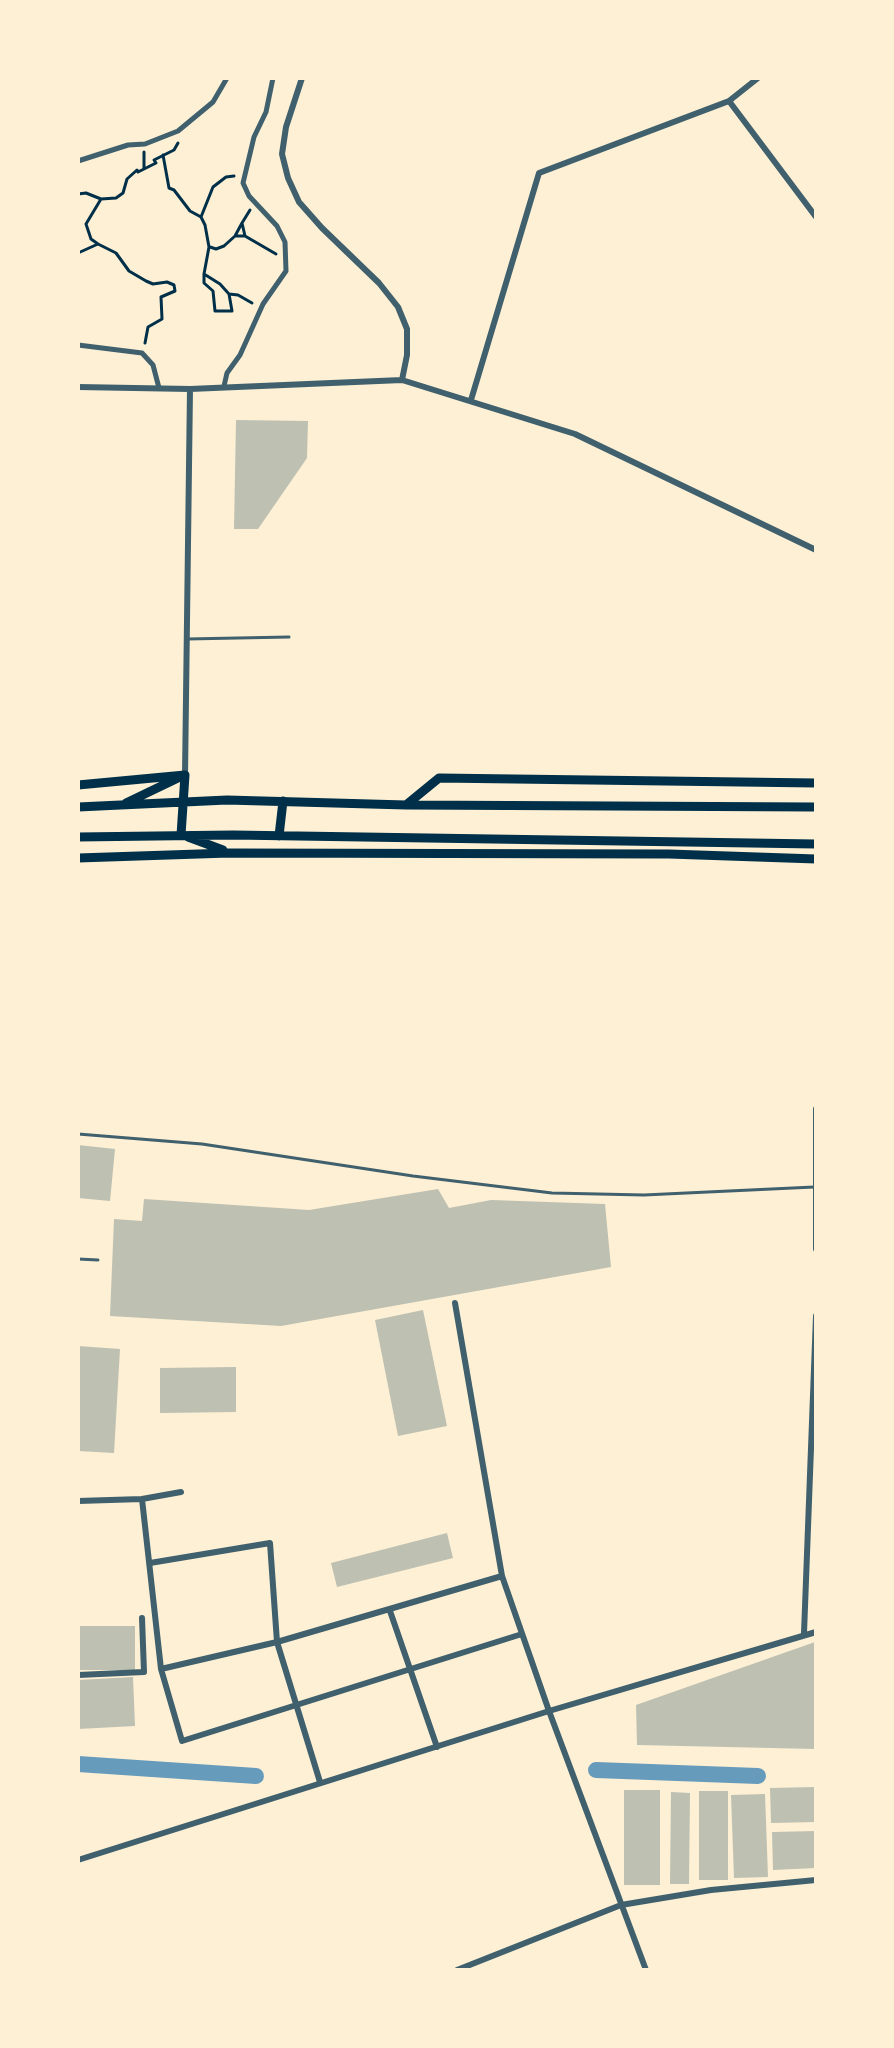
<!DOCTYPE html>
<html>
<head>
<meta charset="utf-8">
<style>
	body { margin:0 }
	#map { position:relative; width:894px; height:2048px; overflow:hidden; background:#fdf0d5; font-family:"Noto Sans",sans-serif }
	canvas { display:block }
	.frame { position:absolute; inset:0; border:80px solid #fdf0d5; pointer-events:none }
</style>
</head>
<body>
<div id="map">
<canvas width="894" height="2048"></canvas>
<div class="frame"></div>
</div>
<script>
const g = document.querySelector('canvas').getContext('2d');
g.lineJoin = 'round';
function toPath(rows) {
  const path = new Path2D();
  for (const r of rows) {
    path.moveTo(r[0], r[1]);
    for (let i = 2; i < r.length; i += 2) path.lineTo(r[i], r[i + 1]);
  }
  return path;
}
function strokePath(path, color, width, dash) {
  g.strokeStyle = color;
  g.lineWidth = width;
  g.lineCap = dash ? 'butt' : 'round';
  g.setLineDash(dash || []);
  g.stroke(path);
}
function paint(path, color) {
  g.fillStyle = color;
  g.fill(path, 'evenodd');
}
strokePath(toPath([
	[78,1764,256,1776],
	[596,1770,758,1776]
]), '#669bbc', 16);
paint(toPath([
	[236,420,308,421,307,458,258,529,234,529],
	[78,1145,115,1149,110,1201,78,1198],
	[438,1189,449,1208,491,1200,605,1204,611,1267,281,1326,110,1316,114,1219,142,1221,144,1199,309,1210],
	[423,1310,447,1426,398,1436,375,1320],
	[78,1346,120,1349,114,1453,78,1451],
	[236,1367,236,1412,160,1413,160,1368],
	[447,1533,453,1558,337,1587,331,1563],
	[80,1626,135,1626,135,1670,80,1670],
	[815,1642,816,1749,637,1745,636,1705],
	[133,1677,135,1726,78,1729,78,1680],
	[816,1787,816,1822,771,1823,770,1788],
	[624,1790,660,1790,660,1885,624,1885],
	[699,1791,728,1791,728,1880,699,1880],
	[671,1792,690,1793,689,1884,670,1884],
	[765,1794,768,1877,734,1878,731,1795],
	[816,1831,816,1868,773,1870,772,1832]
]), '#bec0b2');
strokePath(toPath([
	[163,155,169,188,174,190,190,211,201,217,205,225,209,247,204,274,220,284,229,294],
	[144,168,144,152],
	[78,194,86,193,101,199,116,198,123,193,127,179,137,170,138,172,156,163,154,160,174,150,178,143],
	[250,210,242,223,245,236,276,254],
	[201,217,213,187,226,177,234,176],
	[235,236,242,223],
	[98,244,116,253,129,271,146,281,153,284,167,282,174,285,175,291,161,297,162,319,148,327,145,343],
	[210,247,216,249,224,246,235,236,245,236],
	[78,253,98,244,91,239,86,224,101,199],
	[204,274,204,283,213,291,215,311,232,311,229,294,238,295,252,303]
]), '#003049', 3);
strokePath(toPath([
	[187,639,289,637],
	[78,1134,202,1144,413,1176,552,1193,644,1195,814,1187],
	[78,1259,98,1260]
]), '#3f606c', 3);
strokePath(toPath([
	[78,161,128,145,145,144,178,131,213,102,227,78],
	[78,345,142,353,153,365,159,388],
	[224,386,227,373,240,355,263,304,286,271,285,242,277,226,249,196,243,183,254,137,266,112,273,78]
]), '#3f606c', 5);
strokePath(toPath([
	[302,78,286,127,282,154,288,178,299,202,322,228,379,283,398,307,407,329,407,355,402,380],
	[729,101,816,217],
	[78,387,190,389,402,380,575,434,816,550],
	[471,400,539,173,729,101,758,78],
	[185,775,190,389],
	[816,1109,816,1249],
	[455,1303,502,1576,549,1711,646,1970],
	[142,1499,181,1492],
	[78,1501,142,1499,161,1669,277,1642,320,1782],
	[150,1563,270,1543,277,1642,502,1576],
	[390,1611,437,1747],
	[804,1633,816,1316],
	[161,1669,182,1741,522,1634],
	[78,1675,144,1672,142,1618],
	[78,1860,549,1711,816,1632],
	[457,1970,621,1905,711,1890,816,1880]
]), '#3f606c', 6);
strokePath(toPath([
	[78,785,185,775],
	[126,803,178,778],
	[406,805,439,778,816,783],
	[78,807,227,800,406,805,816,807],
	[181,835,185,775],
	[279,836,283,801],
	[78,837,233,835,816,844],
	[188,837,223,850],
	[78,858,229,853,669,854,816,859]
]), '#003049', 9);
</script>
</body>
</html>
